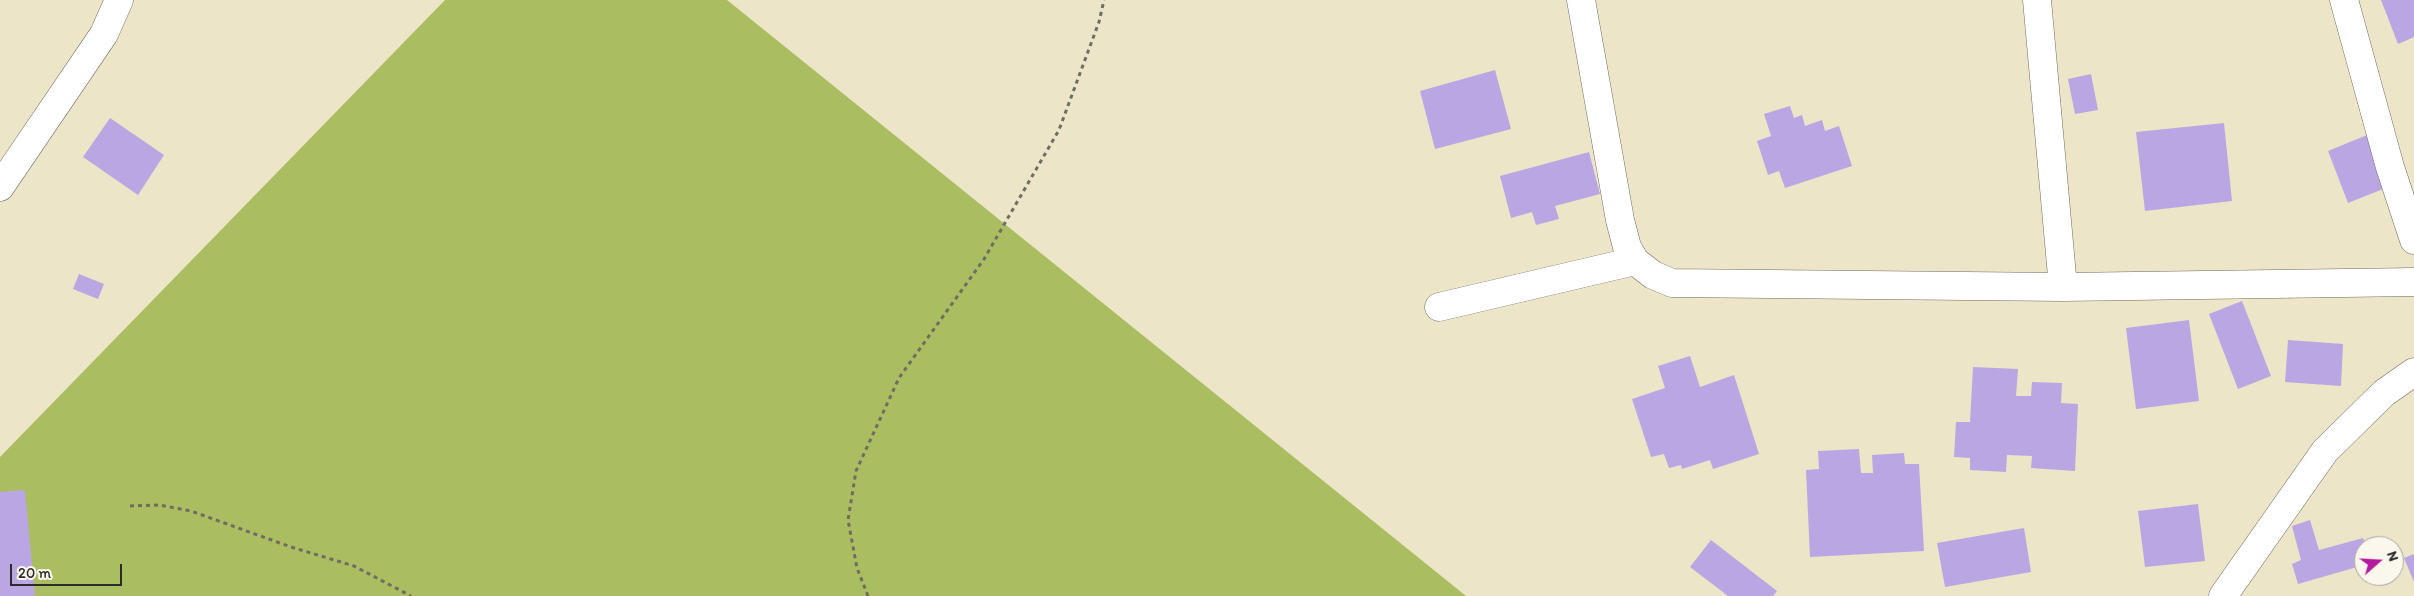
<!DOCTYPE html>
<html>
<head>
<meta charset="utf-8">
<style>
	body { margin:0 }
	#map { position:relative; width:2414px; height:596px; overflow:hidden; background:#ece5c7; font-family:Itim,sans-serif }
	canvas { display:block }
	.north { position:absolute; left:2354px; top:536px; width:50px; height:50px; box-sizing:border-box; background:#fbf7ec; border:1px solid #a8a59f; border-radius:50%; rotate:71deg; font-size:14px; font-weight:700; line-height:20px; text-align:center; color:#2b2b2b }
	.north::after { content:''; display:block; margin:auto; width:18px; height:22px; background:#b5179e; clip-path:polygon(50% 0,100% 100%,50% 72%,0 100%) }
	.scale { position:absolute; left:10px; top:564px; width:112px; height:22px; box-sizing:border-box; border:2px solid #2b2b2b; border-top:0; padding-left:6px; font-size:15px; line-height:18px; white-space:nowrap; color:#2b2b2b; -webkit-text-stroke:4px #fbf7ec; paint-order:stroke }
</style>
</head>
<body>
<div id="map">
<canvas width="2414" height="596"></canvas>
<div class="north">N</div>
<div class="scale">20 m</div>
</div>
<script>
const g = document.querySelector('canvas').getContext('2d');
g.lineJoin = 'round';
function paint(path, color) {
  g.fillStyle = color;
  g.fill(path, 'evenodd');
}
function toPath(rows) {
  const path = new Path2D();
  for (const r of rows) {
    path.moveTo(r[0], r[1]);
    for (let i = 2; i < r.length; i += 2) path.lineTo(r[i], r[i + 1]);
  }
  return path;
}
function strokePath(path, color, width, dash) {
  g.strokeStyle = color;
  g.lineWidth = width;
  g.lineCap = dash ? 'butt' : 'round';
  g.setLineDash(dash || []);
  g.stroke(path);
}
paint(toPath([
	[445,0,727,0,1466,596,0,596,0,457]
]), '#abbd61');
paint(toPath([
	[2381,0,2414,0,2414,37,2398,44],
	[1495,70,1511,129,1435,149,1420,91],
	[2091,74,2098,110,2075,114,2068,79],
	[1790,106,1794,118,1802,115,1805,126,1822,120,1825,131,1839,126,1852,166,1785,188,1779,171,1768,175,1757,141,1771,136,1764,114],
	[110,118,164,155,138,195,83,157],
	[2224,123,2232,201,2145,211,2136,132],
	[2367,135,2388,187,2348,203,2328,151],
	[1589,152,1600,194,1555,206,1559,219,1536,225,1532,212,1511,218,1500,176],
	[79,274,104,284,98,299,73,289],
	[2242,301,2271,376,2238,389,2209,314],
	[2189,320,2199,401,2136,409,2126,328],
	[2288,340,2343,344,2341,386,2285,382],
	[1690,356,1700,387,1734,375,1759,454,1713,469,1710,460,1682,469,1681,465,1669,468,1664,454,1651,457,1632,399,1665,388,1658,366],
	[1973,367,2018,369,2016,396,2031,396,2032,382,2062,383,2061,403,2078,404,2075,471,2031,468,2032,456,2007,455,2006,472,1970,470,1970,458,1954,457,1956,422,1970,422],
	[1859,449,1861,473,1873,473,1872,455,1904,453,1905,464,1919,464,1924,551,1810,557,1806,470,1819,469,1818,451],
	[25,490,35,596,0,596,0,492],
	[2198,504,2205,561,2145,567,2138,511],
	[2310,520,2319,550,2363,538,2366,546,2364,546,2364,565,2298,584,2292,564,2301,560,2292,526],
	[2024,528,2031,572,1945,587,1937,543],
	[1711,540,1777,591,1773,596,1728,596,1690,567],
	[2414,554,2414,582,2404,558]
]), '#bba6e4');
const street = toPath([
	[1581,0,1620,220,1627,247,1635,261,1653,275,1672,283,2063,287,2414,282],
	[2037,0,2063,287],
	[2344,0,2390,167,2414,240],
	[0,187,104,34,119,0],
	[1439,307,1635,261],
	[2223,596,2325,451,2384,393,2414,372]
]);
strokePath(street, '#6f6c62', 29);
strokePath(toPath([
	[130,506,159,505,191,511,291,547,354,566,411,596],
	[868,596,857,568,848,520,856,471,899,378,984,259,1059,130,1099,22,1104,0]
]), '#6f6c62', 3, [4, 4]);
strokePath(street, '#fff', 28);
</script>
</body>
</html>
